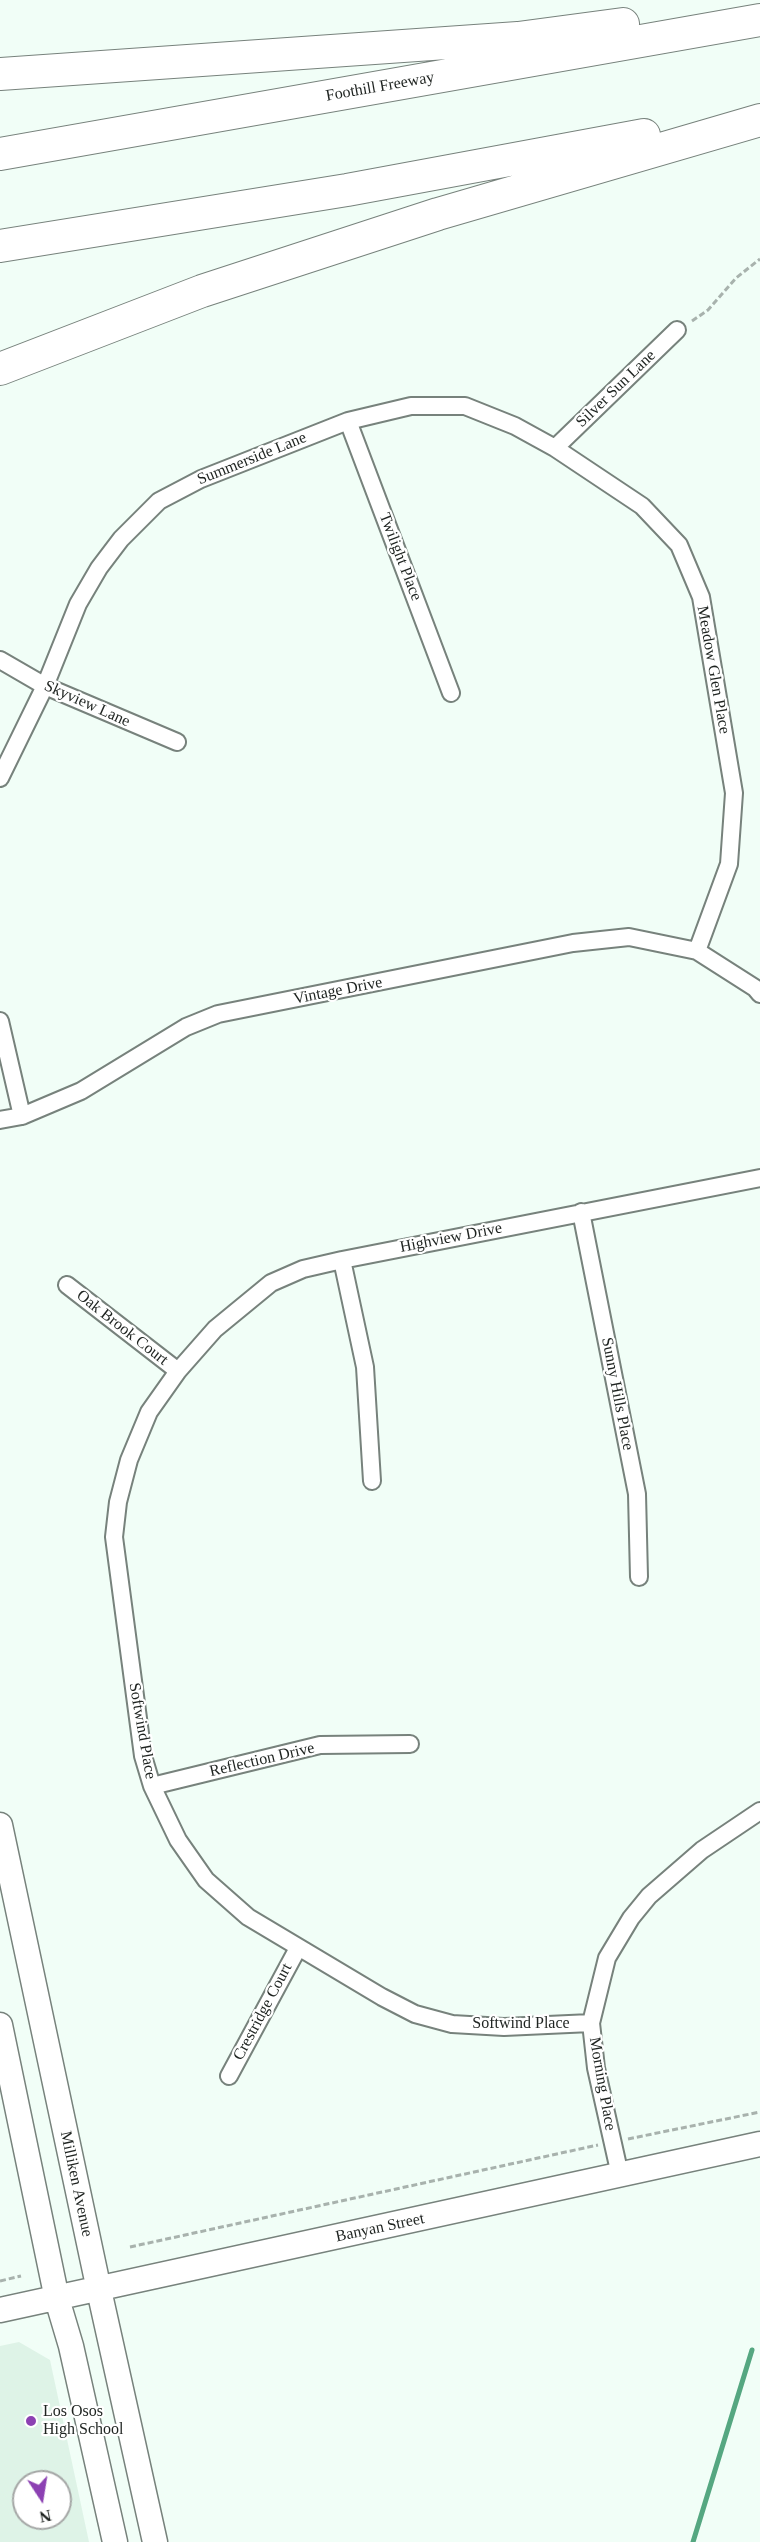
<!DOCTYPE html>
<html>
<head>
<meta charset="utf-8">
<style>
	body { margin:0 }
	#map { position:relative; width:760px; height:2542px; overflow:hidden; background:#f1fef7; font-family:Georgia,serif }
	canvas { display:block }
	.north { position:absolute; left:12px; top:2470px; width:60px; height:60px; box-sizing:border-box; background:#fff; border:2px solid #a5a7a6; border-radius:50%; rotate:168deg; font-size:16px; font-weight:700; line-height:24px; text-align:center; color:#1e2320 }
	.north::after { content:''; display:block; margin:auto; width:21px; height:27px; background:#8c41b3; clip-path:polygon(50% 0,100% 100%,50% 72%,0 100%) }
</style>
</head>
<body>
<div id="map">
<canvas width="760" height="2542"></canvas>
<div class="north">N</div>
</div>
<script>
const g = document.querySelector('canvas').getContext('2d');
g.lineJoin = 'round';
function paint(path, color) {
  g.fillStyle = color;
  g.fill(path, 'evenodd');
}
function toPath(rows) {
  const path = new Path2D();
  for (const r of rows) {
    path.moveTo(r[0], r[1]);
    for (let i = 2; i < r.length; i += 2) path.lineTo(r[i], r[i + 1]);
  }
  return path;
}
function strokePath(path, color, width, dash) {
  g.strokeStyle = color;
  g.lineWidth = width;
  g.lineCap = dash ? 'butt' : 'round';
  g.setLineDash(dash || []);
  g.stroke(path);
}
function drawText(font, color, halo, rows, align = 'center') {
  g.font = font + ' Georgia,serif';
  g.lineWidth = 4.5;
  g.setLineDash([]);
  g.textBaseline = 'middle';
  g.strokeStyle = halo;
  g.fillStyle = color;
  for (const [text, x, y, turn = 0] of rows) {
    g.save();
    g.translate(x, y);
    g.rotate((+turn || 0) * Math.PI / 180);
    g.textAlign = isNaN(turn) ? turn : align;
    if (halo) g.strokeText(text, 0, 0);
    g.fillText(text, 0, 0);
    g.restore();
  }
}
paint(toPath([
	[19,2342,50,2360,89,2542,0,2542,0,2346],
	[24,2482,60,2482,60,2518,24,2518]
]), '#def3e7');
strokePath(toPath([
	[693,2542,752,2350]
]), '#55a781', 5);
const minor = toPath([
	[348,421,451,693],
	[555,448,677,330],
	[0,660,45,686,177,742],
	[0,778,45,686,78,604,99,568,121,539,159,501,201,479,348,421,411,406,465,406,515,426,555,448,642,506,679,545,701,597,734,793,729,864,697,951],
	[0,1021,22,1116],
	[0,1120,22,1116,81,1091,186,1027,218,1014,573,943,629,937,697,951,755,988,760,994],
	[581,1212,637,1494,639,1577],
	[342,1260,365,1367,372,1481],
	[67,1285,178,1371],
	[152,1786,320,1745,410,1744],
	[591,2023,504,2027,452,2024,415,2014,382,1997,248,1917,206,1880,178,1840,152,1786,143,1756,114,1537,118,1502,129,1460,149,1412,178,1371,215,1329,271,1283,303,1269,342,1260,760,1178],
	[229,2076,298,1948],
	[620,2175,596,2068,591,2023,607,1958,631,1918,649,1896,702,1850,760,1811]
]);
const secondary = toPath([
	[0,1825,99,2290,155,2542],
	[0,2025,57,2299,71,2346,115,2542],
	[0,2310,760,2144]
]);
const motorway = toPath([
	[0,74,518,38,623,24],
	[0,154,760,20],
	[0,246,347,190,644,135],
	[0,369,202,291,438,214,760,120]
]);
strokePath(minor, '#77827c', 20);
strokePath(secondary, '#77827c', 27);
strokePath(motorway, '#77827c', 34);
strokePath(toPath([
	[692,321,708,310,736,278,760,259],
	[628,2139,760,2112],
	[130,2247,598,2145],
	[0,2281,21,2276]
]), '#a8b2ad', 3, [6, 3]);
strokePath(minor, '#fff', 16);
strokePath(secondary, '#fff', 24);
strokePath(motorway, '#fff', 32);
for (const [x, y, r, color] of [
	[31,2421,6,"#8c41b3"]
]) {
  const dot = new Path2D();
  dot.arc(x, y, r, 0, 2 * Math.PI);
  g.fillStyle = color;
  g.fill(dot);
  strokePath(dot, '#fff', 2);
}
drawText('16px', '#1e2320', '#fff', [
	["Foothill Freeway",380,87,-10],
	["Silver Sun Lane",616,389,-44],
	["Summerside Lane",252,459,-22],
	["Twilight Place",400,557,69],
	["Meadow Glen Place",713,670,80],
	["Skyview Lane",87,704,24],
	["Vintage Drive",338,991,-11],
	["Highview Drive",451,1238,-11],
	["Oak Brook Court",122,1328,38],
	["Sunny Hills Place",617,1394,79],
	["Softwind Place",142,1731,80],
	["Reflection Drive",262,1760,-13],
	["Crestridge Court",263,2012,-62],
	["Softwind Place",521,2024],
	["Morning Place",602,2084,80],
	["Milliken Avenue",76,2184,78],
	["Banyan Street",380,2228,-12]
]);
drawText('16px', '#1e2320', '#fff', [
	["Los Osos",43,2412],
	["High School",43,2430]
], 'left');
</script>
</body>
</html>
